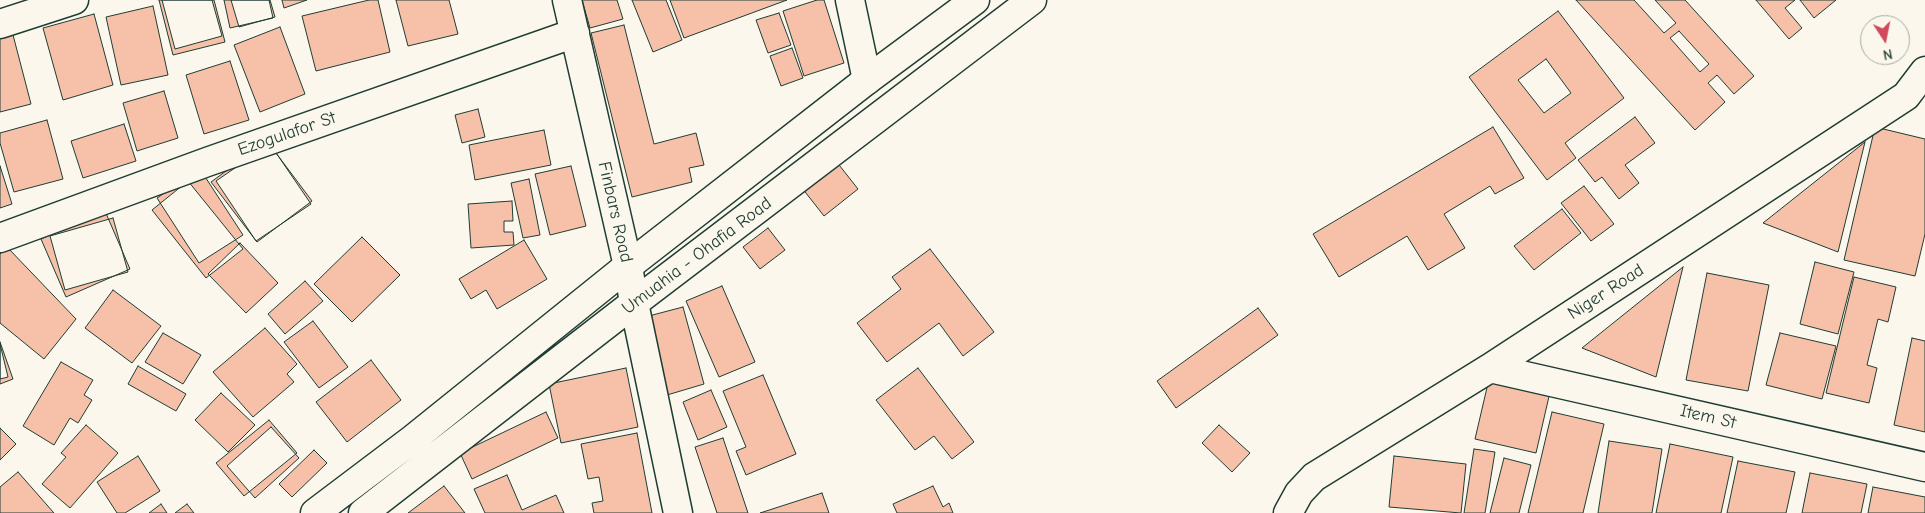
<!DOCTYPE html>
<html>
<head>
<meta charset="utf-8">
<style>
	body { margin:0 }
	#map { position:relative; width:1925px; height:513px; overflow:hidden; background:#fbf7ec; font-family:"Comic Neue",sans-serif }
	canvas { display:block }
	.north { position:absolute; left:1860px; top:15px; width:50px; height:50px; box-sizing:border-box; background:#fbf7ec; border:1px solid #a3ada2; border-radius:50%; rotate:169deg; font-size:14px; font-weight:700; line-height:20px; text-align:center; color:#1f3d34 }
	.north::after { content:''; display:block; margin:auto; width:18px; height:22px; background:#d1495b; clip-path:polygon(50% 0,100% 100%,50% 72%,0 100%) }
</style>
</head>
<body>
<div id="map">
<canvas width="1925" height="513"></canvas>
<div class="north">N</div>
</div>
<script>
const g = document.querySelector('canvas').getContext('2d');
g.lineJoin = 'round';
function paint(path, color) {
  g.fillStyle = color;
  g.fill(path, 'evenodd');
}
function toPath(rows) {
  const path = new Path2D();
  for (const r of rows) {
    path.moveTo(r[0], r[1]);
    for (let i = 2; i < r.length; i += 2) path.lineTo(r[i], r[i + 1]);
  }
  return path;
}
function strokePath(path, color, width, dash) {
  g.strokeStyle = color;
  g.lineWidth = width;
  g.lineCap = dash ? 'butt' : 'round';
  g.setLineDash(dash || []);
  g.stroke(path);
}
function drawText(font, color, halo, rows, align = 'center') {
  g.font = font + ' "Comic Neue",sans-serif';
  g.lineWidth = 5;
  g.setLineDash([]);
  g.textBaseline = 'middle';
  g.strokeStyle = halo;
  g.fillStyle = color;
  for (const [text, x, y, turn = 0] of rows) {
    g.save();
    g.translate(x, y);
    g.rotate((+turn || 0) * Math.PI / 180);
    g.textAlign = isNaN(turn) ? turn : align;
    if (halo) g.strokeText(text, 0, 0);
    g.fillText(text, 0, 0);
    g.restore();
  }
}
const building = toPath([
	[159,0,214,0,225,42,173,55,159,0],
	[162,0,212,0,222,36,175,49,162,0],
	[224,0,269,0,273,18,230,28,224,0],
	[231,0,270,0,275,17,239,27,231,0],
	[282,0,307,0,284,8,282,0],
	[369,0,378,0,390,52,316,71,302,16,369,0],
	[396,0,449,0,458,34,408,46,396,0],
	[582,0,617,0,623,19,590,28,582,0],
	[632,0,666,0,682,40,653,52,632,0],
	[670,0,787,0,684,38,670,0],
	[817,0,824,0,844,63,804,76,783,11,817,0],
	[1576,0,1634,0,1664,33,1676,23,1655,0,1685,0,1754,76,1734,94,1717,75,1708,83,1725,102,1695,130,1576,0],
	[1679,31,1709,64,1700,72,1670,38,1679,31],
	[1756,0,1795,0,1785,8,1802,28,1789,39,1756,0],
	[1800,0,1836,0,1814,18,1800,0],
	[153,6,168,75,121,85,106,17,153,6],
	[1558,11,1624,98,1565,143,1576,158,1547,180,1469,77,1558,11],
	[1546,59,1571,93,1544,113,1518,80,1546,59],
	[779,13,791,45,768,53,756,20,779,13],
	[94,14,113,85,63,100,43,28,94,14],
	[624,25,654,144,696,133,704,165,689,168,692,182,632,197,591,33,624,25],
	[280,27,305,94,260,112,234,45,280,27],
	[12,31,31,104,0,112,0,34,12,31],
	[792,48,803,78,781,86,770,56,792,48],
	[230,61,249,120,204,134,186,75,230,61],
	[164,91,178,138,137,151,123,103,164,91],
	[478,109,485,137,462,143,455,115,478,109],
	[1635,117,1655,143,1625,165,1639,183,1619,199,1602,177,1595,182,1578,160,1635,117],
	[47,120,63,179,14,192,0,143,0,133,47,120],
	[124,124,136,161,83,178,71,141,124,124],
	[1493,127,1524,178,1495,194,1490,186,1444,214,1465,248,1428,270,1407,236,1339,277,1313,234,1493,127],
	[1875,127,1925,139,1925,234,1915,276,1844,260,1875,127],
	[544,130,551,165,475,180,469,145,544,130],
	[267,141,312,201,257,242,211,182,267,141],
	[1865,142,1838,252,1763,223,1865,142],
	[270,144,311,204,256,241,216,181,270,144],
	[836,161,858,189,824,216,802,188,836,161],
	[0,166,12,204,0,208,0,166],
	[571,166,586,226,550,235,535,174,571,166],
	[200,169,243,235,199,263,157,198,200,169],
	[529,179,540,235,523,238,511,183,529,179],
	[188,181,243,249,206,278,152,210,188,181],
	[1584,186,1614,224,1591,241,1561,203,1584,186],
	[512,201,513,221,504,221,504,232,513,232,514,245,471,248,468,204,512,201],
	[1562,209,1581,233,1534,270,1514,246,1562,209],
	[105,211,130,269,66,297,41,239,105,211],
	[113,218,128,272,65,290,50,236,113,218],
	[768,228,785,250,760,269,743,247,768,228],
	[362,237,400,275,352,322,314,284,362,237],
	[524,240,547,279,497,309,486,290,471,299,459,279,524,240],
	[240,243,278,283,246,313,208,274,240,243],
	[7,247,76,319,44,359,0,323,0,254,7,247],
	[930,249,994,332,963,356,939,323,887,362,857,323,901,289,892,277,930,249],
	[1815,262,1854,272,1838,334,1800,324,1815,262],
	[1683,267,1656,377,1582,348,1683,267],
	[1707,273,1769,285,1748,391,1686,380,1707,273],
	[1854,277,1896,287,1888,322,1878,319,1867,365,1877,368,1869,403,1826,393,1854,277],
	[305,281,323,301,285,334,268,314,305,281],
	[722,286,755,362,719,377,686,301,722,286],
	[113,290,161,326,132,363,85,328,113,290],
	[683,307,704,384,667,395,645,317,683,307],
	[1258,308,1278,335,1176,408,1157,381,1258,308],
	[313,321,348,367,319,388,284,342,313,321],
	[265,328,297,364,287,374,294,382,253,417,213,372,265,328],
	[163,333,201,355,183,384,145,362,163,333],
	[1780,333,1836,346,1822,399,1766,385,1780,333],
	[1912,338,1925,341,1925,432,1894,425,1912,338],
	[0,342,13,379,0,384,0,342],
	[0,344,8,377,0,379,0,344],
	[371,360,401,400,347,442,316,402,371,360],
	[61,362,93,380,84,395,92,400,78,423,70,418,54,445,23,426,61,362],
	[138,366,186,394,176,411,128,384,138,366],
	[626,368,638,427,561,443,549,384,626,368],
	[918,368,974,442,952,459,934,436,915,450,876,400,918,368],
	[763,375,796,454,746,475,736,451,746,447,723,391,763,375],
	[1489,379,1550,392,1536,453,1475,439,1489,379],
	[711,390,727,427,698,440,683,402,711,390],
	[221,393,255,425,228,452,195,420,221,393],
	[546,412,558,438,472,479,460,453,546,412],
	[1552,412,1604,424,1583,513,1528,513,1552,412],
	[269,420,297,453,244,496,216,463,269,420],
	[86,425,118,453,70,508,42,484,66,457,61,453,86,425],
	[1219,425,1250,453,1232,472,1202,443,1219,425],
	[271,427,299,458,255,498,227,466,271,427],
	[0,428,16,444,0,460,0,428],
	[637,433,652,513,594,513,592,503,603,501,599,477,588,479,581,444,637,433],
	[723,438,748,513,717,513,695,447,723,438],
	[1609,441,1662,449,1652,513,1598,513,1609,441],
	[1670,444,1733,457,1721,513,1656,513,1670,444],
	[1474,449,1495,452,1485,513,1464,513,1474,449],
	[314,450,327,463,292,497,279,484,314,450],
	[138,456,160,491,125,513,117,513,97,482,138,456],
	[1394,456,1466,464,1461,513,1389,507,1394,456],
	[1504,458,1531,465,1519,513,1490,513,1504,458],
	[1738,461,1795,472,1786,513,1727,513,1738,461],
	[18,472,54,513,0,513,0,487,18,472],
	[1810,473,1867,484,1861,513,1802,513,1810,473],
	[507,475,522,510,556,495,564,513,485,513,474,489,507,475],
	[444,486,465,513,408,513,444,486],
	[933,486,943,507,949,503,953,513,897,513,893,504,933,486],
	[1873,487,1925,497,1925,513,1868,513,1873,487],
	[822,493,829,513,760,513,822,493],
	[161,504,167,513,149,513,161,504],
	[187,504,194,513,175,513,187,504]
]);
paint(building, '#f7c1a9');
strokePath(building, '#1f3d34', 1);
const minor = toPath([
	[567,0,628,266,634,303,678,513],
	[850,0,867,80],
	[0,24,74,0],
	[0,238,207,162,575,33],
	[1490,368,1925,467],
	[1288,513,1299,493,1314,477,1490,368,1906,96,1925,71]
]);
const secondary = toPath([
	[315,513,413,439,628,266,867,80,975,0],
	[363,513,634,303,1032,0]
]);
strokePath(minor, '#1f3d34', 31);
strokePath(secondary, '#1f3d34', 31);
strokePath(minor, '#fbf7ec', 28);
strokePath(secondary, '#fbf7ec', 28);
drawText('18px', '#1f3d34', '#fbf7ec', [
	["Ezogulafor St",287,134,-19],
	["Finbars Road",615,212,77],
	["Umuahia - Ohafia Road",697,256,-37],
	["Niger Road",1606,292,-33],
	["Item St",1708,417,13]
]);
</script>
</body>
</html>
